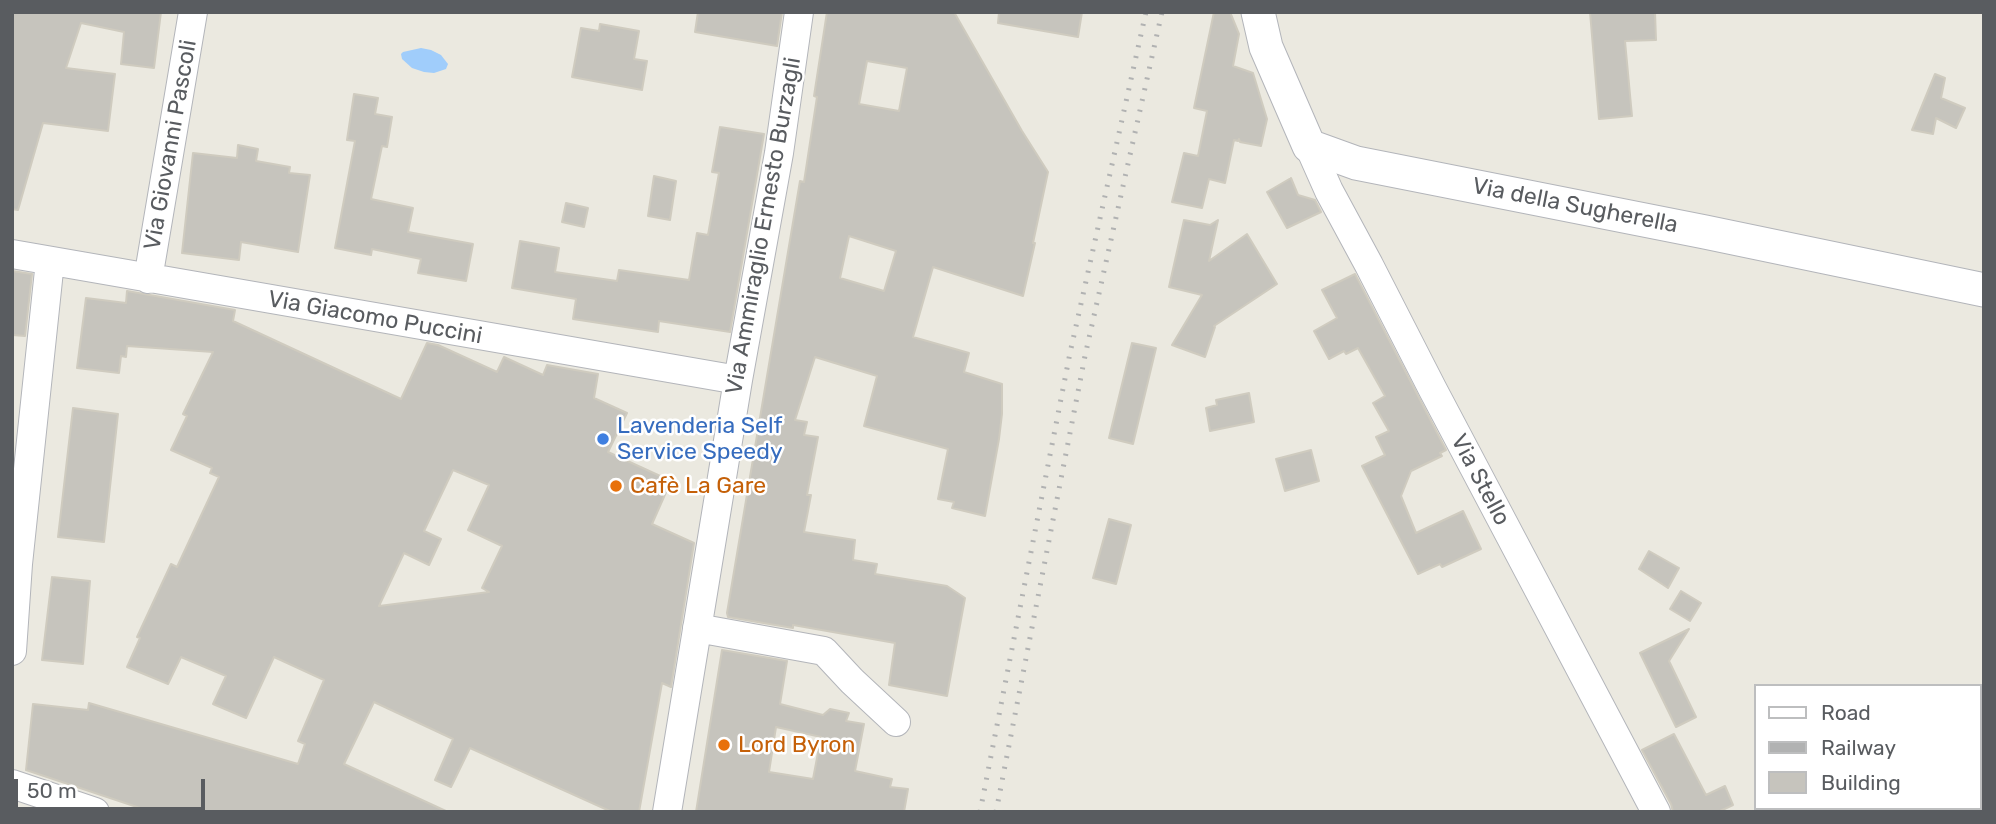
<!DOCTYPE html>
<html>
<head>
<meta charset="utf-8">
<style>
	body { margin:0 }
	#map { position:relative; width:1996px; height:824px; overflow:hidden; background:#ebe9e0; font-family:Rubik,sans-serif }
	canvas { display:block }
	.frame { position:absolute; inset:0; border:14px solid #595c60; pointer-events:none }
	.legend { position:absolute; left:1754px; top:684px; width:228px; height:126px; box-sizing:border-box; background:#fff; border:2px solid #bdbebf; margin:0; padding:9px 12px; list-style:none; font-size:21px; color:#595c60 }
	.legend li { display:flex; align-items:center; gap:14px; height:35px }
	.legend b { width:35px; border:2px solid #bdbebf }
	.scale { position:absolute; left:14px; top:779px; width:191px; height:32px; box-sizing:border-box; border:4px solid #595c60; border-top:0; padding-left:9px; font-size:21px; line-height:24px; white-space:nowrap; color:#595c60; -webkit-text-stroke:5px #fff; paint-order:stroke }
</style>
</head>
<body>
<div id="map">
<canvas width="1996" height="824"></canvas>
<div class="frame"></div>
<ul class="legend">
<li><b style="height:9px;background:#fff"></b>Road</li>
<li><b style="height:9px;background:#b1b2b2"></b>Railway</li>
<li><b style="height:19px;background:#c6c4bd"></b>Building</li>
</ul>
<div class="scale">50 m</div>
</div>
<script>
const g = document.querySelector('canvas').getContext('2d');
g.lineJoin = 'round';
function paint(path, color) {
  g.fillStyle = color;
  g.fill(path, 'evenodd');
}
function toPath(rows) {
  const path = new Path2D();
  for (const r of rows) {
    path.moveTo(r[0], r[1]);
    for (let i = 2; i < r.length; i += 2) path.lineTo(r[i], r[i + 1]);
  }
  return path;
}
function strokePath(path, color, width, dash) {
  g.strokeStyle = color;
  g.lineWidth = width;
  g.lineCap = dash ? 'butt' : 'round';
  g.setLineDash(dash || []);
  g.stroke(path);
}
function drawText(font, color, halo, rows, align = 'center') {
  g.font = font + ' Rubik,sans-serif';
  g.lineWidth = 5;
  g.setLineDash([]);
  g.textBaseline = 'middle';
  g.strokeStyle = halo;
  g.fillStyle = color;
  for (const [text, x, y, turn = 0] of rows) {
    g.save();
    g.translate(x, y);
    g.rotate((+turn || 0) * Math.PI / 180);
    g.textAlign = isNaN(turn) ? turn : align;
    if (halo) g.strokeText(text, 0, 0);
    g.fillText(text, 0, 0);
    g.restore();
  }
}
paint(toPath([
	[421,48,431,50,441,55,448,64,446,69,434,73,424,72,412,68,402,59,401,54,403,52]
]), '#a0cdfb');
strokePath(toPath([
	[1980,770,1984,769],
	[1869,812,1874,808]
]), '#a0cdfb', 8);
const building = toPath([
	[12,12,161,12,154,68,121,64,124,32,81,23,66,68,115,74,108,131,43,123,18,210,12,209,12,12],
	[698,12,782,12,777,46,695,32,698,12],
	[827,12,954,12,1022,131,1048,172,1033,243,1035,243,1023,296,933,267,913,337,969,353,964,372,1002,384,1002,414,999,439,985,516,952,508,954,502,938,499,948,449,864,426,877,376,815,357,795,420,807,422,804,435,818,437,807,495,811,495,804,532,855,540,853,560,877,564,875,574,947,586,965,598,947,696,889,685,895,643,793,625,793,628,728,617,727,613,800,181,804,182,817,97,814,96,827,12],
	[867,61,907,68,899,111,859,104,867,61],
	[849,236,896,251,884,291,840,278,849,236],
	[999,12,1082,12,1078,37,998,23,999,12],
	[1214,12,1230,12,1239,34,1233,66,1253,73,1267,119,1261,146,1240,142,1239,139,1238,141,1234,140,1225,183,1209,179,1202,208,1172,202,1184,153,1198,156,1207,111,1194,108,1214,12],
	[1590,12,1655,12,1656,40,1625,41,1632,116,1599,119,1590,12],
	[600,24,639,31,634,59,647,61,642,90,572,77,581,28,599,31,600,24],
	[1935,74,1945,78,1941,98,1965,108,1956,128,1936,118,1933,134,1912,130,1935,74],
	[354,94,378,98,375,114,392,117,387,147,382,146,371,199,413,208,408,232,473,244,466,281,418,273,421,259,372,249,371,255,335,248,355,141,347,140,354,94],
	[720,127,764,134,730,332,659,321,658,332,573,319,576,299,512,288,520,241,559,248,555,272,617,281,619,270,689,280,697,233,708,235,719,173,712,172,720,127],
	[238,145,258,149,256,161,290,167,289,173,310,175,298,252,241,242,239,260,182,253,193,153,237,158,238,145],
	[654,176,676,181,670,220,648,216,654,176],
	[1291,178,1298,195,1315,200,1321,212,1287,228,1267,192,1291,178],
	[566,203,588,208,584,227,562,222,566,203],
	[1184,220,1210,225,1218,220,1209,261,1247,234,1277,284,1214,326,1215,327,1205,357,1172,345,1202,295,1169,287,1184,220],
	[12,271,32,274,25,336,12,335,12,271],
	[1355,274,1446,450,1440,453,1442,456,1411,471,1401,496,1416,533,1463,511,1481,549,1442,567,1440,564,1418,574,1362,466,1385,455,1376,437,1389,431,1373,403,1385,396,1358,348,1346,354,1344,351,1329,359,1314,331,1337,318,1322,290,1355,274],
	[127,291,235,310,233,321,401,399,427,343,438,345,497,372,504,357,543,375,547,365,598,374,594,398,627,413,608,452,671,481,652,524,694,543,671,687,662,683,639,812,612,812,470,748,451,787,435,780,453,739,374,702,344,764,448,812,152,812,26,770,33,704,88,710,89,703,298,764,305,744,298,741,324,680,274,657,246,718,213,704,226,676,181,657,168,684,127,667,140,638,137,637,171,564,177,567,219,477,210,473,212,468,171,450,187,416,183,414,213,352,127,346,126,357,121,356,119,373,77,368,86,298,126,303,127,291],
	[453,470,489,485,468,530,502,546,482,588,489,592,379,606,404,553,429,565,441,539,424,531,453,470],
	[1132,343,1156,348,1133,444,1109,438,1132,343],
	[1249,393,1254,422,1210,431,1206,408,1217,405,1216,400,1249,393],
	[73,408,118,414,104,542,58,537,73,408],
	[1311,450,1319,481,1285,491,1276,459,1311,450],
	[1109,519,1131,525,1116,584,1093,578,1109,519],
	[1649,551,1679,568,1668,588,1639,569,1649,551],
	[52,577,90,581,83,664,42,660,52,577],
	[1681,591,1701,603,1690,621,1670,609,1681,591],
	[1689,629,1669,661,1696,717,1676,727,1640,653,1689,629],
	[722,650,787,661,780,704,823,715,830,709,849,713,846,721,864,724,855,771,892,779,890,787,908,789,904,812,696,812,722,650],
	[776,727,821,737,813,779,769,772,776,727],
	[1674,734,1706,795,1725,786,1733,805,1718,812,1673,812,1671,804,1642,750,1674,734]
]);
paint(building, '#c6c4bd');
strokePath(building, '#cfcbbf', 2);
const minor = toPath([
	[1309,146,1329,191,1369,265,1432,388,1656,812],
	[12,254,738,380],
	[148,279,193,12],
	[697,628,824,651,852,681,896,722],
	[12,651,18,564,50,261],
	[12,784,95,812],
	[667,812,738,380,779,153,799,12]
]);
const tertiary = toPath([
	[1258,12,1266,47,1309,146,1356,163,1705,232,1984,290]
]);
strokePath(minor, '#b3b5ba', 30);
strokePath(tertiary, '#b3b5ba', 35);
strokePath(minor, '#fff', 28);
strokePath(tertiary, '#fff', 33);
strokePath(toPath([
	[980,812,1070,353,1146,12],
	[996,812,1085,356,1162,12]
]), '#b1b2b2', 5, [2, 9]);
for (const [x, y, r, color] of [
	[603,439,7,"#3f7fe0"],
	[616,486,7,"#e8710a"],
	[724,745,7,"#e8710a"]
]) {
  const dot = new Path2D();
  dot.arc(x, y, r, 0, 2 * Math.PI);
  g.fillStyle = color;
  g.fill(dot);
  strokePath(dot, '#fff', 2.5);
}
drawText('23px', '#595c60', '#fff', [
	["Via Giovanni Pascoli",171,145,-80],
	["Via della Sugherella",1575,206,11],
	["Via Ammiraglio Ernesto Burzagli",764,226,-80],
	["Via Giacomo Puccini",375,318,10],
	["Via Stello",1480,480,62]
]);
drawText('23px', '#366cbe', '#fff', [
	["Lavenderia Self",617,426],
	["Service Speedy",617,452]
], 'left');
drawText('23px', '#c56008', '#fff', [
	["Cafè La Gare",630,486],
	["Lord Byron",738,745]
], 'left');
</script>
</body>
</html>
